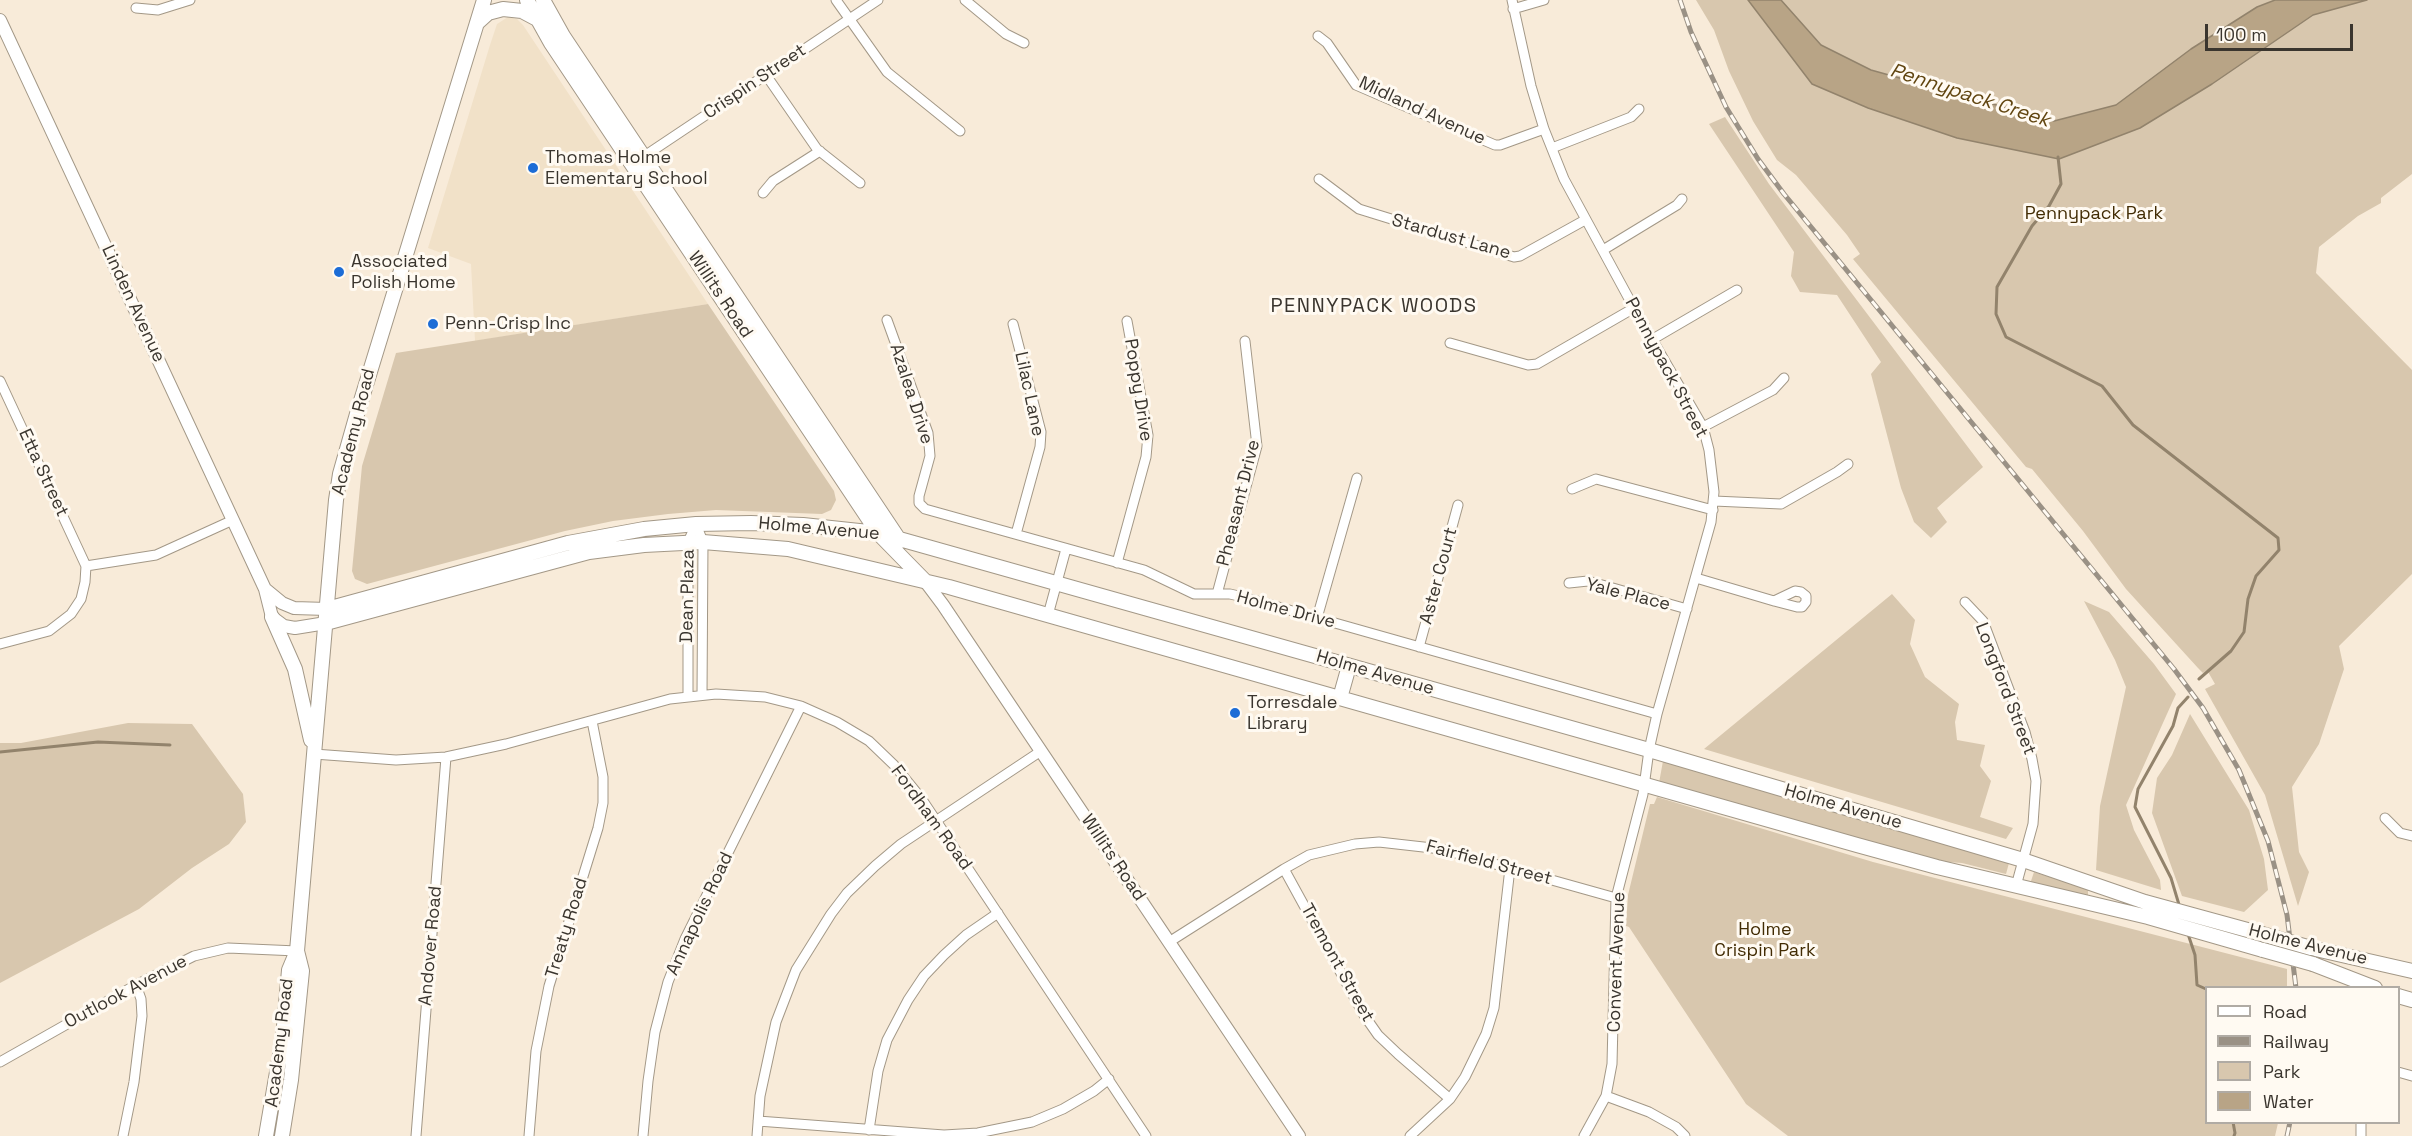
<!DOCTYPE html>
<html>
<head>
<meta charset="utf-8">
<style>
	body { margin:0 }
	#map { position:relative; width:2412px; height:1136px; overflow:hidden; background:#f8ebd9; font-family:"Space Grotesk",sans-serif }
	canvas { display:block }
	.legend { position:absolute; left:2205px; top:986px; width:195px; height:138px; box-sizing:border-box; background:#fffaf2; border:2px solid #b0aba4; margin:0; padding:8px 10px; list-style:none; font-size:18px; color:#3a352e }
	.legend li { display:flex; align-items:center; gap:12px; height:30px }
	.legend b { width:30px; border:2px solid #b0aba4 }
	.scale { position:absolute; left:2205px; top:24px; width:148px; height:27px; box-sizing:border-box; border:3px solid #3a352e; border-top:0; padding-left:8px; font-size:18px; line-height:21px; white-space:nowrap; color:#3a352e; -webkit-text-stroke:4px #fffaf2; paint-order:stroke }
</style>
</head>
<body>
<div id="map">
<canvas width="2412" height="1136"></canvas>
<ul class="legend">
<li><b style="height:8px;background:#fff"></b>Road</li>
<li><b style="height:8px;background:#9a9185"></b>Railway</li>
<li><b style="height:16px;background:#d8c7ae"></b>Park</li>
<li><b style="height:16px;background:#b8a486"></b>Water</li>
</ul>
<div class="scale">100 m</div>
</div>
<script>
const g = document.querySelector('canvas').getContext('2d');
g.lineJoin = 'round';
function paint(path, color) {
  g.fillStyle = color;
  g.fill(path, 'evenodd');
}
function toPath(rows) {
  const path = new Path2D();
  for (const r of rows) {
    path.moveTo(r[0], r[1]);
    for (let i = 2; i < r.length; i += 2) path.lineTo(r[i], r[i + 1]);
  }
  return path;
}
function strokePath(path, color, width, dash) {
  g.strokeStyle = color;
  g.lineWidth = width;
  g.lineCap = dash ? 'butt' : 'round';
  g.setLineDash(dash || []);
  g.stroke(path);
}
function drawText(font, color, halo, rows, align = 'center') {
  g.font = font + ' "Space Grotesk",sans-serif';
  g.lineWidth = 6;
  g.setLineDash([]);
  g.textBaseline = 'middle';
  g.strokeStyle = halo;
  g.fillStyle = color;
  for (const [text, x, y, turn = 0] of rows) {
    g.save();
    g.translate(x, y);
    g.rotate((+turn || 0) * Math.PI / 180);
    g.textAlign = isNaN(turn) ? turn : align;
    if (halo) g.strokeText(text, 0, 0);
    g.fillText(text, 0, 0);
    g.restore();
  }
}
paint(toPath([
	[508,17,517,19,523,25,708,304,475,341,471,264,428,248,490,45,497,24]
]), '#f1e1c8');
paint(toPath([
	[1696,0,2412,0,2412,174,2381,198,2381,203,2358,216,2319,247,2316,273,2412,370,2412,574,2339,646,2344,669,2319,744,2292,787,2299,852,2309,872,2298,906,2265,795,2205,689,2215,684,2207,670,2203,673,2198,668,2126,589,2083,531,2032,469,2026,467,1853,259,1860,254,1847,235,1796,175,1777,160,1753,121,1729,71,1714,30],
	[1725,117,1769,184,1983,467,1937,508,1947,522,1931,538,1914,522,1901,488,1871,374,1881,362,1837,295,1800,292,1791,276,1794,252,1709,124],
	[708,304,834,491,836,500,831,510,822,514,716,510,668,514,613,521,565,531,367,584,355,579,352,571,362,466,396,353],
	[1892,594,1915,620,1910,644,1925,677,1959,704,1955,722,1957,740,1985,745,1980,766,1991,781,1980,817,2013,828,2006,839,1704,749],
	[2084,601,2109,612,2154,664,2176,694,2126,805,2134,830,2160,880,2161,890,2096,870,2100,806,2126,687,2115,660],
	[2190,714,2249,810,2264,859,2268,890,2244,912,2182,896,2152,813,2157,778,2172,755],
	[128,723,192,724,243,794,246,822,229,844,192,868,139,909,0,983,0,743,21,743],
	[1663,761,1922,834,2009,863,2006,874,1962,863,1933,861,1659,783],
	[1657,797,1873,862,2287,969,2287,987,2206,988,2206,1122,2278,1123,2275,1136,1788,1136,1746,1104,1629,927,1626,926,1628,895,1650,804,1654,804],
	[2034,872,2088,889,2088,898,2030,884]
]), '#d8c7ae');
const water = toPath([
	[1748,0,1781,0,1821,45,1871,70,2054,121,2116,105,2191,49,2257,7,2275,0,2367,0,2313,15,2212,84,2140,128,2059,159,1957,138,1868,108,1812,84,1748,0]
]);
paint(water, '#b8a486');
strokePath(water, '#92836c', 1.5);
strokePath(toPath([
	[2058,157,2061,184,2049,206,2032,226,1997,287,1996,314,2006,337,2102,386,2133,425,2278,538,2279,550,2256,576,2248,599,2244,632,2231,651,2199,679],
	[0,752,98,742,170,745],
	[2180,908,2171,878,2135,807,2138,789,2173,726,2178,708,2188,697],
	[2188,934,2195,955,2197,985,2206,989],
	[2233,1122,2235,1133,2234,1136]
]), '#92836c', 3);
const minor = toPath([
	[836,0,887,72,960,131],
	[965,0,1006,34,1024,43],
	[1512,0,1531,86,1544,129,1564,179,1634,308,1703,427,1709,450,1714,492,1711,522,1657,714,1649,750,1643,794,1616,898,1612,1064,1606,1096,1584,1136],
	[136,8,158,10,190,0],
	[1513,9,1544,0],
	[1318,36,1327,43,1356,85,1495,145,1500,145,1544,129],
	[766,75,817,149,860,183],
	[1552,148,1631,117,1639,109],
	[640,159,878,0],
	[1319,179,1359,209,1514,257,1520,256,1585,220],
	[763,193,773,181,820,151],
	[1603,250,1677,205,1682,199],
	[887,320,928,433,930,456,919,496,919,503,925,509,1144,570,1194,594,1230,594,1243,597,1657,714],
	[1013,324,1041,432,1040,447,1016,534],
	[1653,339,1737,290],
	[1450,343,1528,365,1537,364,1634,308],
	[0,381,86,566,85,582,81,599,71,614,49,631,0,644],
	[1703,427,1773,390,1784,378],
	[1572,489,1596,479,1713,510],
	[1714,501,1781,504,1837,472,1848,464],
	[696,524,703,542,702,695],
	[1117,563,1146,457,1148,435,1127,321],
	[86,566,156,555,233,520],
	[1696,578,1774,601,1797,607,1802,607,1806,602,1806,596,1801,592,1795,591,1774,601],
	[1569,583,1588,581,1687,609],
	[1217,594,1257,446,1245,341],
	[1965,602,1983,621,2025,732,2032,759,2036,781,2033,824,2016,886],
	[1048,615,1066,549],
	[1317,618,1357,478],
	[1419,647,1458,505],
	[688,697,688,542,696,524],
	[314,754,396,760,446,757,506,744,670,699,716,694,765,697,801,706,837,722,869,741,894,765,921,798,1146,1136],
	[2385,818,2400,833,2412,836],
	[1284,869,1364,1015,1378,1035,1398,1054,1450,1099],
	[1169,942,1284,869,1309,855,1355,844,1379,842,1441,849,1616,898],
	[0,1062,136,985,194,956,228,948,297,951],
	[2398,1072,2412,1076],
	[1606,1096,1649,1112,1676,1127,1685,1136],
	[758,1121,944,1135,978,1133,1032,1122,1063,1109,1094,1091,1109,1079],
	[2361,1122,2361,1136],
	[869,1130,878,1071,887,1040,908,1000,924,976,944,955,966,935,998,913],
	[123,1136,134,1082,142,1016,141,999,136,985],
	[416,1136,446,757],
	[529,1136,536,1051,549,986,598,828,603,803,603,777,592,721],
	[643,1136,648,1081,655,1032,668,982,685,939,801,706],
	[757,1136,760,1096,776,1022,796,970,831,914,847,893,875,866,901,844,1041,751],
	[1410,1136,1450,1099,1465,1077,1486,1034,1494,1008,1510,868]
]);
const tertiary = toPath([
	[0,20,265,589,272,617,284,626,295,628,326,623],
	[925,581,943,605,1299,1136],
	[265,589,282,603,294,608,327,609]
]);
const secondary = toPath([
	[527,0,551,43,878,533,925,581],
	[543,0,563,36,900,541],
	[477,23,488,13,503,9,522,11,537,19],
	[327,609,568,543,644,529,696,524,751,523,803,525,878,533,1649,750,2023,860,2145,902,2262,934],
	[272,617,295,669,311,740],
	[326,623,589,552,644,545,703,542,788,549,949,587,1857,845,1937,867,2148,917,2263,950],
	[1340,698,1349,666],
	[2311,948,2412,971],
	[2313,964,2375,988],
	[2398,996,2412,1000],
	[266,1136,283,1037,289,970,297,951,336,500,340,474,357,414,484,0],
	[282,1136,291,1080,302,971,297,951]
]);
strokePath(minor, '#a39887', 11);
strokePath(tertiary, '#a39887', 14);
strokePath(secondary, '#a39887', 16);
strokePath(minor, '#fff', 9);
strokePath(tertiary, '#fff', 12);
strokePath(secondary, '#fff', 14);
const rail = toPath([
	[1680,0,1691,32,1726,107,1758,159,1784,194,2174,669,2203,708,2239,770,2268,841,2287,915,2296,988],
	[2287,1136,2290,1122]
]);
strokePath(rail, '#9a9185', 5);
strokePath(rail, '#fffaf2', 3, [9]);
const secondaryBridge = toPath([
	[2262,934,2311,948],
	[2263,950,2313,964]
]);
strokePath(secondaryBridge, '#a39887', 16, []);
strokePath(secondaryBridge, '#fff', 14);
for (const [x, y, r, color] of [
	[533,168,6,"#1c6cd6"],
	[339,272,6,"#1c6cd6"],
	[433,324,6,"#1c6cd6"],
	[1235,713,6,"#1c6cd6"]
]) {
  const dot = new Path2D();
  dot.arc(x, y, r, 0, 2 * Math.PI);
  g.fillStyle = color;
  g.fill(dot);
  strokePath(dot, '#fffaf2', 2);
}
drawText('18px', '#3a352e', '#fffaf2', [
	["Crispin Street",755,82,-34],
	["Midland Avenue",1422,111,25],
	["Stardust Lane",1451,237,16],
	["Willits Road",720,295,56],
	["Linden Avenue",133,304,65],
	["Pennypack Street",1666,368,62],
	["Poppy Drive",1138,390,81],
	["Azalea Drive",911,394,72],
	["Lilac Lane",1029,394,78],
	["Academy Road",354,432,-76],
	["Etta Street",43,473,65],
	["Pheasant Drive",1239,503,-76],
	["Holme Avenue",819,529,5],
	["Aster Court",1439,576,-75],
	["Yale Place",1628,595,14],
	["Dean Plaza",688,596,-89],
	["Holme Drive",1286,610,15],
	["Holme Avenue",1375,673,16],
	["Longford Street",2005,689,69],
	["Holme Avenue",1843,807,16],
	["Fordham Road",931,818,54],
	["Willits Road",1113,858,56],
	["Fairfield Street",1489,863,15],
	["Annapolis Road",700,914,-65],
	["Treaty Road",567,928,-73],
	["Holme Avenue",2308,945,14],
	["Andover Road",431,946,-85],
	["Convent Avenue",1617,962,-88],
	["Tremont Street",1337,963,61],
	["Outlook Avenue",126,992,-28],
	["Academy Road",280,1043,-83]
]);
drawText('18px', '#3a352e', '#fffaf2', [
	["Thomas Holme",545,158],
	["Elementary School",545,179],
	["Associated",351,262],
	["Polish Home",351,283],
	["Penn-Crisp Inc",445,324],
	["Torresdale",1247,703],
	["Library",1247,724]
], 'left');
drawText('18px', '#422c04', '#fffaf2', [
	["Pennypack Park",2094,214],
	["Holme",1765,930],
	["Crispin Park",1765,951]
]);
drawText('italic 20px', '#614510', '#fffaf2', [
	["Pennypack Creek",1970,96,18]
]);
g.letterSpacing = '1.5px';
drawText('20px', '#3a352e', '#fffaf2', [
	["PENNYPACK WOODS",1374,307]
]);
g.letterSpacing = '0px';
</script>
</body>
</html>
